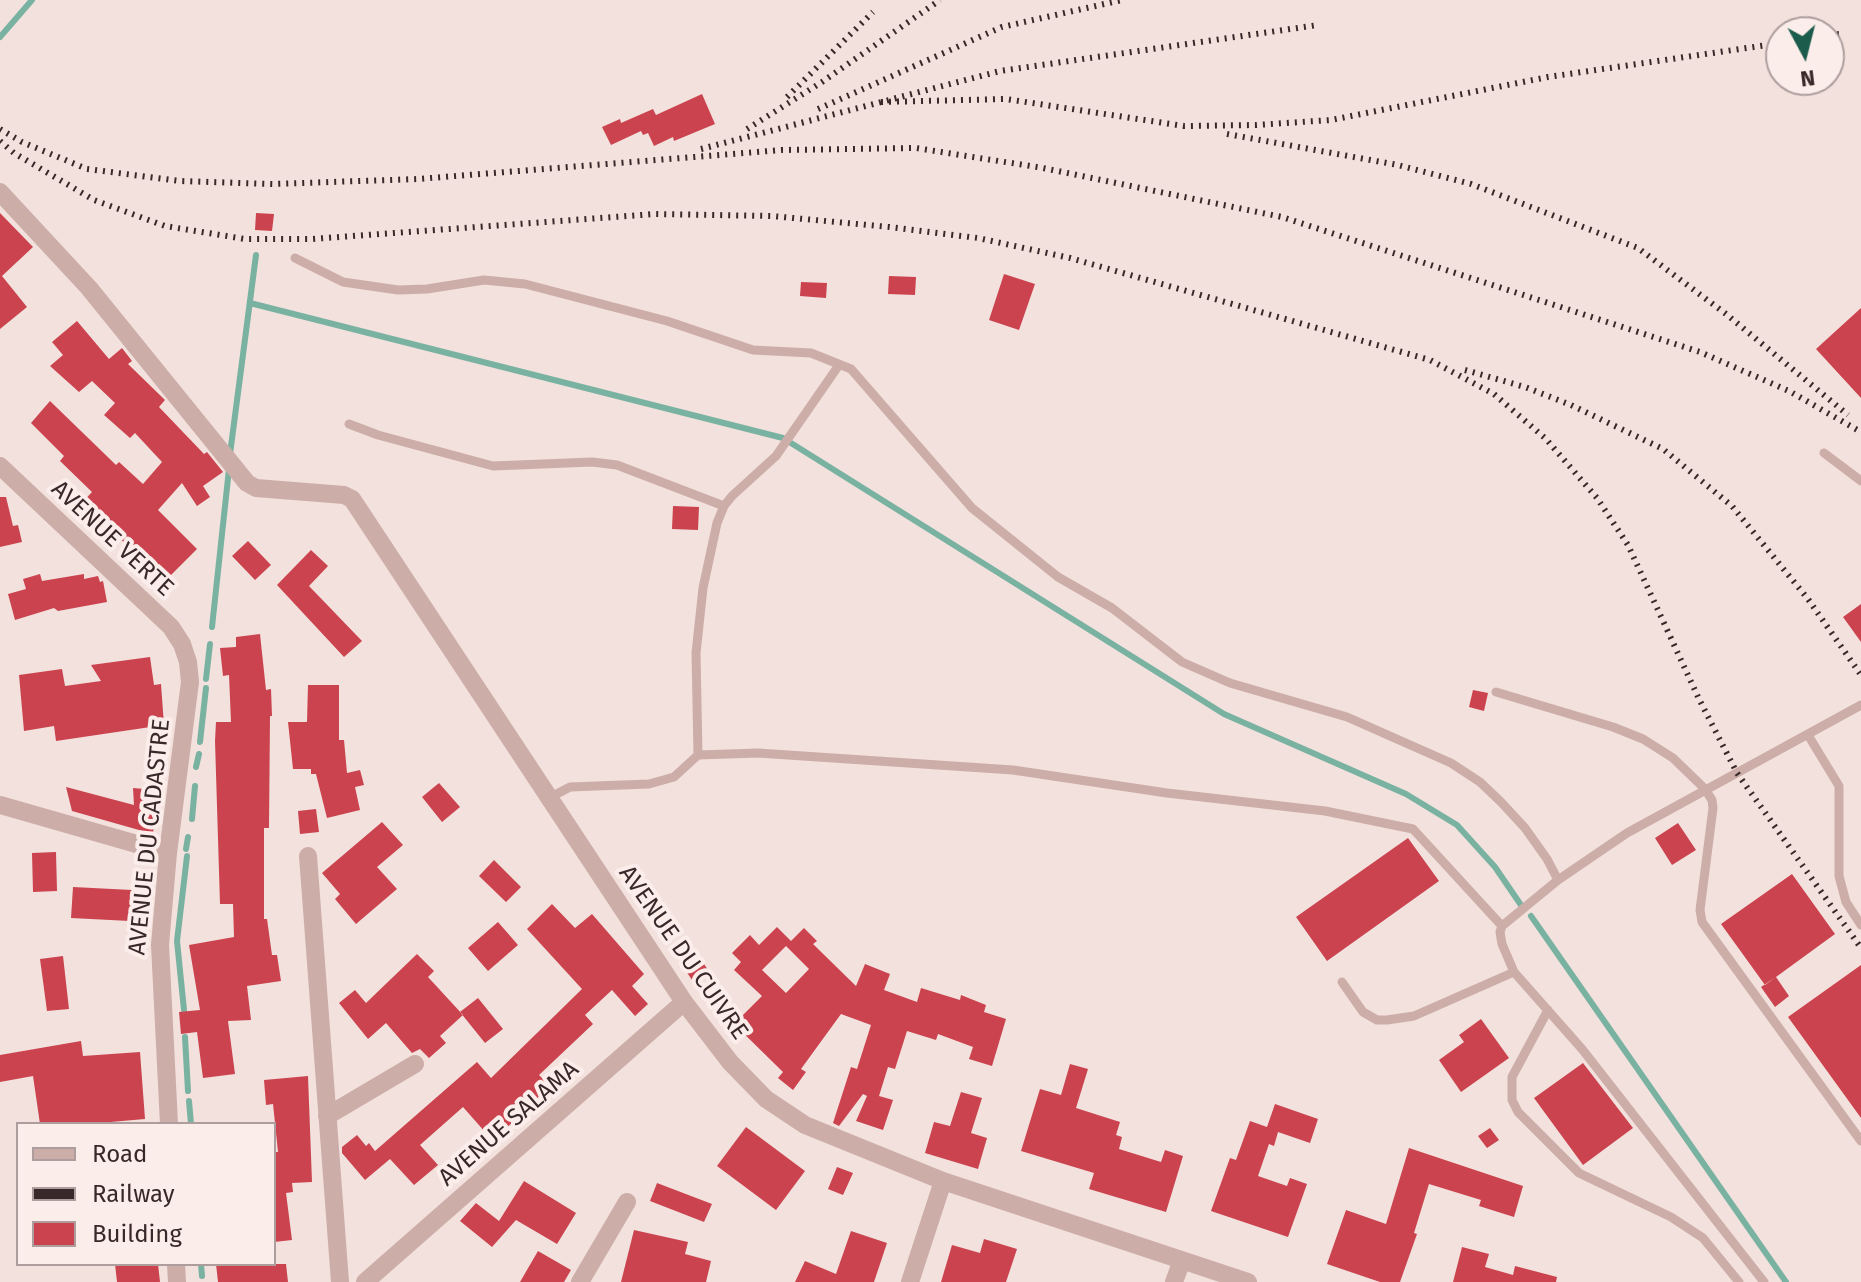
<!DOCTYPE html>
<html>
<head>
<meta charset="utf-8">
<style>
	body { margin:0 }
	#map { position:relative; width:1861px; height:1282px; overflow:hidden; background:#f3e1dd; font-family:"Fira Sans",sans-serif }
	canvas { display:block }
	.legend { position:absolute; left:16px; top:1122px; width:260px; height:144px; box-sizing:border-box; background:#fbedea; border:2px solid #ad9e9d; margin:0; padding:10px 14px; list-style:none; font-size:24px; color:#392829 }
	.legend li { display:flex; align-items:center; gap:16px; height:40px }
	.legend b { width:40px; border:2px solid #ad9e9d }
	.north { position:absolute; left:1765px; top:16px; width:80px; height:80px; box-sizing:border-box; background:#fbedea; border:2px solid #ad9e9d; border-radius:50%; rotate:173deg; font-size:22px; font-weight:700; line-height:32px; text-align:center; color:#392829 }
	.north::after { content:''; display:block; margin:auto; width:28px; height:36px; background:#1c5c4c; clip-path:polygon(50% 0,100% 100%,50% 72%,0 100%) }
</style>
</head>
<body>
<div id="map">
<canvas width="1861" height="1282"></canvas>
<ul class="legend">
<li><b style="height:10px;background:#ccada8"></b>Road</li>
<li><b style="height:10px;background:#392829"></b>Railway</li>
<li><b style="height:22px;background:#cb434e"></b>Building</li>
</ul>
<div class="north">N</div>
</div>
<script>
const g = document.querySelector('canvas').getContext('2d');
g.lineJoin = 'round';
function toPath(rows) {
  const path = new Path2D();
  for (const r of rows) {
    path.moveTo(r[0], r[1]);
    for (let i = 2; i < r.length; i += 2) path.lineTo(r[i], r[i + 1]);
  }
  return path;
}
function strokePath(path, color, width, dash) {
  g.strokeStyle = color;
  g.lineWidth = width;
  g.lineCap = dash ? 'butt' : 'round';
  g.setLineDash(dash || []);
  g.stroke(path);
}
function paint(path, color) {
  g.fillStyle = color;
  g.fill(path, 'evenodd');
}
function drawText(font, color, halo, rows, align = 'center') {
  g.font = font + ' "Fira Sans",sans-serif';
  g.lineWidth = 8;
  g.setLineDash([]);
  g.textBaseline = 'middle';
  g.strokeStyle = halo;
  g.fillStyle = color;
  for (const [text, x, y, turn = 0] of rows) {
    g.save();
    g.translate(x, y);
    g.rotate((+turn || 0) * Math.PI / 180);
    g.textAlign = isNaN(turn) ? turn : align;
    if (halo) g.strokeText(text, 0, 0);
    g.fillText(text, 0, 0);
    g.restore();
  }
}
strokePath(toPath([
	[0,37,32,0],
	[250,303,783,438,1224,714,1406,794,1457,825,1495,867,1523,908],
	[230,454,256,255],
	[212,627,229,469],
	[206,679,210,644],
	[200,742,206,688],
	[196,767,199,754],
	[192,819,195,786],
	[186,849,188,837],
	[1531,916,1786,1282],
	[184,1010,177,941,187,856],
	[185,1037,188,1091],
	[189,1101,191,1124],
	[201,1264,202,1276]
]), '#7ab2a2', 6);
paint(toPath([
	[702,94,715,124,674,141,673,137,654,146,648,133,643,135,641,131,611,145,602,127,620,119,621,123,653,109,656,115],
	[0,213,33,247,2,276,27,307,0,329],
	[256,213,274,214,272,231,255,230],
	[1004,274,1035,284,1019,330,989,320],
	[889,276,916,277,915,295,888,294],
	[801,282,827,283,826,298,800,296],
	[1861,308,1861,398,1816,349],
	[77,321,109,359,122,348,132,361,128,364,165,400,159,407,204,454,207,452,223,472,203,486,210,497,197,506,182,483,158,510,197,549,166,580,129,543,127,545,94,516,90,520,77,508,92,492,60,461,64,456,31,423,50,401,116,465,119,462,143,484,162,462,135,433,130,438,104,415,115,403,92,381,79,392,50,366,63,355,52,342],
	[0,497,6,497,13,526,18,525,22,542,0,547],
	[673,506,699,507,698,530,672,529],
	[248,541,271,565,255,580,232,556],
	[311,550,328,566,309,586,362,641,344,657,277,585],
	[40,574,42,581,84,574,84,579,98,576,100,582,103,581,107,602,58,611,54,608,15,620,8,594,26,589,23,579],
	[1861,604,1861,642,1843,617],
	[260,634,266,690,271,689,272,716,270,716,269,828,264,828,264,919,267,919,272,955,277,955,281,981,247,986,251,1020,228,1021,235,1074,203,1078,197,1032,181,1034,179,1012,200,1010,189,945,234,937,233,904,220,904,215,741,216,722,231,722,229,675,223,676,220,648,236,647,236,637],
	[150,657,154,685,161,684,164,725,56,741,54,726,24,731,19,675,62,669,65,686,101,681,91,665],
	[308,685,339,685,339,740,344,740,347,773,360,770,364,785,355,787,360,810,327,818,316,774,311,774,311,769,293,769,288,722,307,722],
	[1473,690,1488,693,1484,711,1469,707],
	[439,783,460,807,442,822,422,797],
	[66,787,134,805,133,788,157,790,153,834,72,811],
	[316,809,319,832,300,834,298,811],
	[382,822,403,845,377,867,397,889,356,924,335,899,340,894,322,873],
	[1678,823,1696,850,1672,865,1655,838],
	[1408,838,1439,881,1327,961,1296,917],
	[56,852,57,891,33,892,32,853],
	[494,860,521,887,506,902,479,876],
	[1792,874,1835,934,1765,985,1721,924],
	[73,887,132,890,130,921,71,918],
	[552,904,575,928,592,914,644,974,632,986,648,1004,635,1016,612,990,585,1015,593,1024,539,1075,550,1086,493,1141,463,1107,420,1145,438,1165,414,1185,390,1159,365,1180,342,1153,342,1147,357,1135,366,1146,369,1143,375,1151,477,1062,491,1078,582,989,527,929],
	[498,922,518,945,488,971,468,948],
	[777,927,791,941,762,970,786,993,809,969,786,946,804,928,817,941,813,944,856,986,865,964,890,974,884,990,917,1002,921,988,960,1000,961,995,986,1005,984,1012,1006,1019,992,1066,969,1059,973,1047,938,1034,936,1040,907,1031,895,1069,888,1067,879,1096,893,1100,883,1130,856,1121,867,1096,863,1094,839,1126,833,1123,851,1067,857,1069,871,1025,841,1014,801,1069,806,1072,793,1090,778,1078,783,1072,734,1024,762,996,734,970,741,962,732,953,750,935,759,945],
	[417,954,434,971,428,977,463,1015,440,1036,446,1043,429,1058,420,1049,412,1053,386,1023,368,1039,339,1003,355,990,366,1003],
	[63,956,69,1009,47,1011,40,959],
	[700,958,710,973,694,983,684,968],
	[1861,965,1861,1118,1788,1017],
	[1776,977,1789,996,1775,1007,1761,987],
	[478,998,503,1029,485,1043,460,1012],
	[1481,1019,1509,1058,1461,1092,1439,1060,1464,1042,1459,1035],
	[81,1041,83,1056,140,1052,145,1119,88,1124,40,1124,33,1076,0,1082,0,1055],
	[1583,1063,1633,1128,1583,1165,1534,1098],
	[1070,1064,1088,1069,1076,1108,1120,1122,1116,1135,1122,1137,1119,1149,1161,1162,1165,1150,1183,1156,1166,1212,1089,1189,1094,1173,1021,1151,1040,1089,1061,1095],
	[308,1076,312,1182,292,1183,293,1192,286,1193,292,1240,274,1242,274,1152,278,1152,273,1104,266,1105,264,1080],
	[961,1092,982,1098,971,1133,987,1138,978,1169,925,1153,934,1122,950,1126],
	[1275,1104,1318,1119,1310,1143,1278,1132,1274,1146,1269,1144,1258,1176,1287,1186,1290,1178,1307,1184,1288,1237,1211,1211,1230,1158,1236,1160,1250,1121,1267,1127],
	[746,1127,805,1171,776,1210,717,1166],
	[1490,1128,1499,1140,1487,1148,1478,1136],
	[1409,1148,1523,1186,1514,1217,1479,1206,1481,1200,1429,1184,1414,1233,1417,1234,1400,1282,1380,1282,1327,1264,1346,1210,1386,1224],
	[837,1167,853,1173,843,1195,828,1189],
	[524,1181,576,1213,557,1244,516,1220,492,1247,460,1221,476,1203,499,1221],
	[657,1183,712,1204,704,1222,650,1201],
	[634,1230,688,1242,685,1254,711,1261,706,1282,621,1282],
	[851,1231,887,1243,874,1282,795,1282,805,1261,836,1274],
	[984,1239,1017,1249,1006,1282,941,1282,952,1245,980,1253],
	[1462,1247,1489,1254,1485,1267,1513,1275,1515,1266,1557,1277,1556,1282,1453,1282],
	[538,1251,571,1270,564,1282,520,1282],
	[115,1264,158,1264,160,1282,117,1282],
	[216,1264,286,1264,288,1282,218,1282]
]), '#cb434e');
strokePath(toPath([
	[295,258,343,282,398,290,427,289,484,280,525,284,667,321,753,350,811,353,851,369,972,508,1058,577,1112,608,1182,662,1230,683,1347,717,1451,763,1480,782,1501,802,1525,828,1547,859,1558,880],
	[349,424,378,435,493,466,592,462,617,465,724,506],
	[1824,453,1861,481],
	[1496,692,1613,727,1643,739,1673,758,1705,789,1712,800,1713,808,1700,910,1702,922,1861,1141],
	[1808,735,1839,786,1839,876,1846,902,1861,925],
	[698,755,696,653,703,588,717,523,724,506,732,496,776,456,839,365],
	[549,798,570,787,649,784,674,777,698,755,758,753,1013,770,1167,793,1325,811,1413,829,1502,926],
	[1342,982,1363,1012,1377,1020,1387,1020,1414,1016,1514,972],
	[1548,1010,1512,1077,1512,1100,1518,1112,1579,1173,1671,1217,1703,1238,1739,1282],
	[1764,1282,1582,1049,1514,972,1502,944,1500,932,1502,926,1558,880,1627,833,1861,705]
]), '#ccada8', 9);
strokePath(toPath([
	[0,192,89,288,247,483,256,488,344,495,352,499,684,1002,730,1062,766,1099,805,1125,943,1181,1248,1282],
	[0,466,171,627,182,644,188,662,190,682,168,853,160,945,169,1124],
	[0,805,168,853],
	[308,856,340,1282],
	[327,1116,415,1064],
	[176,1264,177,1282],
	[365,1282,684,1002],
	[580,1282,627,1202],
	[910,1282,943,1181],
	[1174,1282,1182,1260]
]), '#ccada8', 18);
strokePath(toPath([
	[1829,35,1839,34],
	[787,97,873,12],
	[881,102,1006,99,1184,126,1256,125,1331,120,1548,77,1781,43],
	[818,109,1002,27,1122,0],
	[0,129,22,142,87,169,180,181,273,184,418,179,782,150,916,148,1043,168,1282,217,1700,352,1789,391,1861,432],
	[747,129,822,82,940,0],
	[1227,134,1398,165,1471,184,1638,248,1726,314,1848,415],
	[0,141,14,153,94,200,165,226,245,239,312,239,655,214,772,216,889,227,978,238,1070,258,1430,360,1494,394,1546,439,1597,498,1628,545,1699,699,1737,773,1861,948],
	[701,149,1000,71,1318,25],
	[1465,370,1525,387,1571,405,1663,449,1732,506,1808,599,1861,675]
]), '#392829', 6, [2, 6]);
drawText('24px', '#392829', '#fbedea', [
	["AVENUE VERTE",112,539,43],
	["AVENUE DU CADASTRE",150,837,-84],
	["AVENUE DU CUIVRE",683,953,55],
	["AVENUE SALAMA",509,1124,-41]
]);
</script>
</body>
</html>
